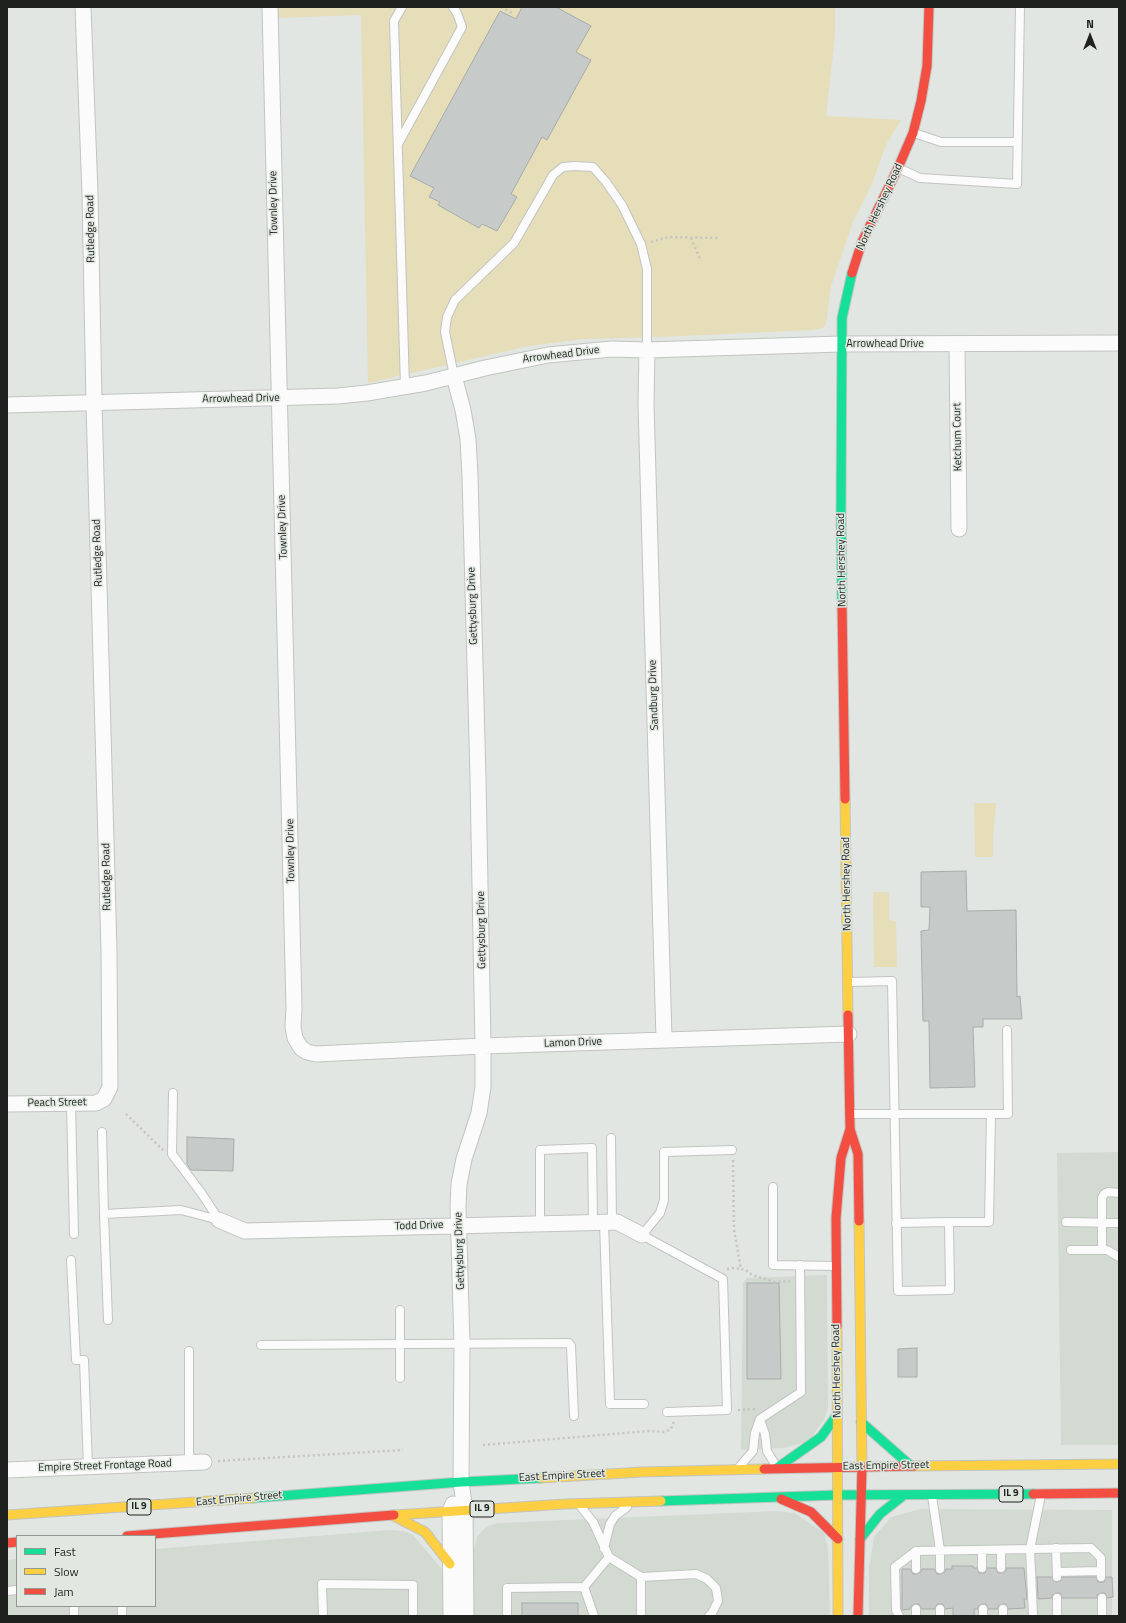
<!DOCTYPE html>
<html>
<head>
<meta charset="utf-8">
<style>
	body { margin:0 }
	#map { position:relative; width:1126px; height:1623px; overflow:hidden; background:#e2e6e2; font-family:"Titillium Web",sans-serif }
	canvas { display:block }
	.frame { position:absolute; inset:0; border:8px solid #1e211e; pointer-events:none }
	.legend { position:absolute; left:16px; top:1535px; width:140px; height:72px; box-sizing:border-box; background:#e0e8e0; border:1px solid #929892; margin:0; padding:5px 7px; list-style:none; font-size:12px; color:#1e211e }
	.legend li { display:flex; align-items:center; gap:8px; height:20px }
	.legend b { width:20px; border:1px solid #929892 }
	.north { position:absolute; left:1070px; top:16px; width:40px; height:40px; -webkit-text-stroke:3px #e0e8e0; paint-order:stroke; rotate:0deg; font-size:11px; font-weight:700; line-height:16px; text-align:center; color:#1e211e }
	.north::after { content:''; display:block; margin:auto; width:14px; height:18px; background:#1e211e; clip-path:polygon(50% 0,100% 100%,50% 72%,0 100%) }
</style>
</head>
<body>
<div id="map">
<canvas width="1126" height="1623"></canvas>
<div class="frame"></div>
<ul class="legend">
<li><b style="height:5px;background:#16e098"></b>Fast</li>
<li><b style="height:5px;background:#ffcf43"></b>Slow</li>
<li><b style="height:5px;background:#f24e42"></b>Jam</li>
</ul>
<div class="north">N</div>
</div>
<script>
const g = document.querySelector('canvas').getContext('2d');
g.lineJoin = 'round';
function paint(path, color) {
  g.fillStyle = color;
  g.fill(path, 'evenodd');
}
function toPath(rows) {
  const path = new Path2D();
  for (const r of rows) {
    path.moveTo(r[0], r[1]);
    for (let i = 2; i < r.length; i += 2) path.lineTo(r[i], r[i + 1]);
  }
  return path;
}
function strokePath(path, color, width, dash) {
  g.strokeStyle = color;
  g.lineWidth = width;
  g.lineCap = dash ? 'butt' : 'round';
  g.setLineDash(dash || []);
  g.stroke(path);
}
function drawText(font, color, halo, rows, align = 'center') {
  g.font = font + ' "Titillium Web",sans-serif';
  g.lineWidth = 3;
  g.setLineDash([]);
  g.textBaseline = 'middle';
  g.strokeStyle = halo;
  g.fillStyle = color;
  for (const [text, x, y, turn = 0] of rows) {
    g.save();
    g.translate(x, y);
    g.rotate((+turn || 0) * Math.PI / 180);
    g.textAlign = isNaN(turn) ? turn : align;
    if (halo) g.strokeText(text, 0, 0);
    g.fillText(text, 0, 0);
    g.restore();
  }
}
paint(toPath([
	[1119,1152,1119,1445,1061,1445,1057,1153],
	[827,1275,828,1408,825,1418,809,1441,784,1448,741,1450,743,1283,747,1278],
	[921,1509,1112,1510,1112,1616,869,1616,869,1567,874,1537,891,1517],
	[776,1511,795,1513,824,1533,828,1548,830,1616,474,1616,474,1549,477,1537,486,1527,497,1523],
	[390,1530,403,1531,413,1535,441,1568,447,1599,447,1616,7,1616,7,1560,17,1559,17,1606,155,1606,155,1549]
]), '#d2dad2');
paint(toPath([
	[277,7,835,7,835,36,826,116,901,120,886,145,872,184,853,222,831,286,826,324,823,328,812,330,660,337,583,339,529,346,368,383,361,15,277,18],
	[974,803,996,803,993,838,993,857,975,857],
	[873,892,889,892,889,920,896,921,897,967,874,967]
]), '#e6ddb9');
const building = toPath([
	[522,7,556,7,591,26,576,52,591,60,547,140,542,137,511,194,517,197,497,231,482,224,479,228,438,205,440,202,429,197,434,188,410,176,500,11,516,19,522,7],
	[966,871,967,911,1016,910,1017,997,1020,996,1022,1019,983,1019,983,1027,973,1027,975,1087,930,1088,929,1021,923,1021,921,931,929,930,930,907,921,907,921,872,966,871],
	[187,1137,234,1139,233,1171,191,1170,187,1164,187,1137],
	[747,1283,779,1283,781,1379,747,1379,747,1283],
	[917,1348,917,1377,898,1377,898,1349,917,1348],
	[952,1566,973,1566,973,1568,977,1568,979,1573,985,1573,987,1568,996,1568,998,1573,1001,1573,1006,1571,1006,1568,1024,1568,1027,1599,1024,1599,1025,1608,1008,1609,1006,1604,1003,1604,998,1606,998,1609,988,1609,986,1604,983,1604,978,1606,978,1609,974,1609,974,1616,953,1616,953,1608,945,1609,943,1604,937,1604,935,1609,922,1609,919,1604,916,1604,911,1606,910,1609,902,1610,902,1569,910,1569,913,1574,916,1574,921,1572,922,1569,934,1569,937,1574,940,1574,945,1572,946,1569,952,1569,952,1566],
	[1037,1577,1052,1577,1053,1580,1057,1582,1060,1581,1062,1577,1096,1577,1098,1582,1104,1582,1106,1577,1112,1577,1113,1597,1107,1598,1105,1593,1102,1593,1097,1595,1097,1598,1062,1598,1060,1593,1057,1593,1052,1595,1052,1598,1038,1599,1037,1577],
	[522,1603,578,1603,578,1616,522,1616,522,1603]
]);
paint(building, '#c6cac8');
strokePath(building, '#a8acaa', 1);
const lane = toPath([
	[402,7,394,21,405,386],
	[914,133,941,142,1017,142],
	[398,144,462,27,457,13,453,7],
	[898,168,920,178,1017,184,1020,7],
	[454,376,445,332,447,317,455,300,514,243,553,175,563,167,574,166,593,167,606,182,622,205,641,244,647,269,647,350],
	[849,982,892,981,898,1291,950,1290,949,1222,989,1222,991,1114],
	[173,1093,172,1154,202,1194,219,1220],
	[71,1104,74,1234],
	[851,1114,1008,1114,1007,1030],
	[102,1132,104,1214,181,1210,219,1220],
	[611,1138,612,1222],
	[773,1187,773,1265,836,1266],
	[104,1214,108,1320],
	[604,1222,610,1404,644,1404],
	[1066,1222,1119,1223],
	[540,1223,540,1150,592,1148,593,1222],
	[896,1223,949,1222],
	[1071,1250,1107,1250,1119,1257],
	[1102,1250,1102,1198,1104,1194,1108,1192,1119,1193],
	[71,1260,76,1360,84,1360,88,1467],
	[400,1310,400,1378],
	[261,1345,569,1343,571,1346,574,1416],
	[189,1351,189,1463],
	[667,1412,727,1410,723,1279,642,1235,660,1213,664,1200,664,1152,732,1150],
	[760,1420,765,1434,767,1451,776,1466],
	[740,1466,753,1451,755,1433,760,1419,801,1392,800,1265],
	[1041,1495,1030,1549,1091,1548,1101,1558,1101,1577],
	[932,1496,940,1550,940,1569],
	[581,1507,593,1522,609,1557,584,1587,594,1616],
	[604,1548,610,1524,615,1516,627,1507],
	[1056,1548,1057,1577],
	[982,1550,982,1568],
	[1001,1550,1001,1568],
	[916,1551,916,1569],
	[609,1557,641,1577,641,1616],
	[1057,1572,1101,1571],
	[641,1577,696,1574,707,1579,716,1588,718,1601,712,1613,709,1616],
	[7,1591,17,1590],
	[1057,1598,1057,1616],
	[1102,1598,1102,1616],
	[74,1606,74,1616],
	[122,1606,122,1616],
	[916,1609,916,1616],
	[940,1609,940,1616],
	[983,1609,983,1616],
	[1003,1609,1003,1616],
	[323,1616,322,1584,413,1585,413,1616],
	[507,1616,507,1588,584,1587],
	[899,1616,896,1610,895,1567,916,1551,1030,1549,1033,1616]
]);
const street = toPath([
	[270,7,294,1008,293,1027,295,1038,301,1048,307,1052,316,1054,483,1046,849,1034],
	[957,344,959,529],
	[647,350,646,404,664,1039],
	[454,376,463,410,468,439,470,476,478,778,483,1046,483,1087,479,1113,464,1159,459,1184,458,1207,462,1344,461,1482,465,1510,466,1616],
	[7,405,338,396,367,393,426,383,485,368,548,355,612,349,647,350,842,344,1119,343],
	[7,1104,96,1103,104,1099,110,1087,109,951,94,403,90,194,83,7],
	[219,1220,245,1231,617,1222,642,1235],
	[7,1470,204,1462],
	[451,1616,450,1511,453,1504]
]);
const fast = toPath([
	[842,604,841,509,842,318,852,273],
	[861,1422,911,1466],
	[777,1468,821,1437,837,1415],
	[253,1498,461,1482,541,1478],
	[661,1501,838,1495,1033,1494],
	[860,1539,880,1514,904,1495]
]);
const slow = toPath([
	[845,799,848,1015],
	[859,1221,862,1467],
	[837,1326,838,1616],
	[915,1466,1119,1464],
	[541,1478,642,1472,764,1469],
	[7,1515,253,1498],
	[392,1515,425,1532,450,1564],
	[394,1515,566,1504,661,1501]
]);
const jam = toPath([
	[852,273,862,242,898,168,913,133,921,101,927,66,929,7],
	[842,604,845,799],
	[848,1015,850,1129,858,1154,859,1221],
	[837,1326,836,1218,841,1158,850,1129],
	[764,1469,915,1466],
	[1033,1494,1119,1493],
	[781,1499,811,1512,838,1539],
	[127,1536,394,1515],
	[7,1543,17,1542],
	[858,1616,862,1467]
]);
strokePath(lane, '#c1c4c1', 10);
strokePath(street, '#c1c4c1', 17);
strokePath(fast, '#c1c4c1', 11);
strokePath(slow, '#c1c4c1', 11);
strokePath(jam, '#c1c4c1', 11);
strokePath(toPath([
	[501,7,514,14],
	[691,238,700,259],
	[651,242,669,237,718,238],
	[126,1114,163,1150],
	[733,1160,734,1230,741,1269,746,1270,752,1275,775,1282,790,1281],
	[727,1269,734,1268,741,1269],
	[738,1410,755,1409],
	[483,1445,648,1431,665,1432,671,1429,674,1421],
	[218,1461,403,1450]
]), '#c4c4c4', 2.5, [2, 3]);
strokePath(lane, '#fbfbfb', 8);
strokePath(street, '#fbfbfb', 15);
strokePath(fast, '#16e098', 9);
strokePath(slow, '#ffcf43', 9);
strokePath(jam, '#f24e42', 9);
for (const [x, y, w] of [
	[1011,1494,24],
	[139,1507,24],
	[482,1509,24]
]) {
  const box = new Path2D();
  box.roundRect(x - w / 2, y - 8, w, 16, 3);
  g.fillStyle = '#e0e8e0';
  g.fill(box);
  strokePath(box, '#1e211e', 1);
}
drawText('bold 10px', '#1e211e', null, [
	["IL 9",1011,1494],
	["IL 9",139,1507],
	["IL 9",482,1509]
]);
drawText('11px', '#1e211e', '#e0e8e0', [
	["Townley Drive",274,203,-91],
	["North Hershey Road",880,207,-65],
	["Rutledge Road",91,229,-91],
	["Arrowhead Drive",885,344],
	["Arrowhead Drive",561,355,-7],
	["Arrowhead Drive",241,399,-1],
	["Ketchum Court",958,437,-91],
	["Townley Drive",283,527,-92],
	["Rutledge Road",98,553,-92],
	["North Hershey Road",842,560,-91],
	["Gettysburg Drive",473,606,-92],
	["Sandburg Drive",654,695,-92],
	["Townley Drive",291,851,-91],
	["Rutledge Road",107,877,-91],
	["North Hershey Road",847,884,-91],
	["Gettysburg Drive",482,930,-91],
	["Lamon Drive",573,1043,-2],
	["Peach Street",57,1103,-1],
	["Todd Drive",419,1226,-2],
	["Gettysburg Drive",460,1251,-92],
	["North Hershey Road",837,1371,-91],
	["Empire Street Frontage Road",105,1466,-2],
	["East Empire Street",886,1466,-1],
	["East Empire Street",562,1476,-3],
	["East Empire Street",239,1499,-5]
]);
</script>
</body>
</html>
